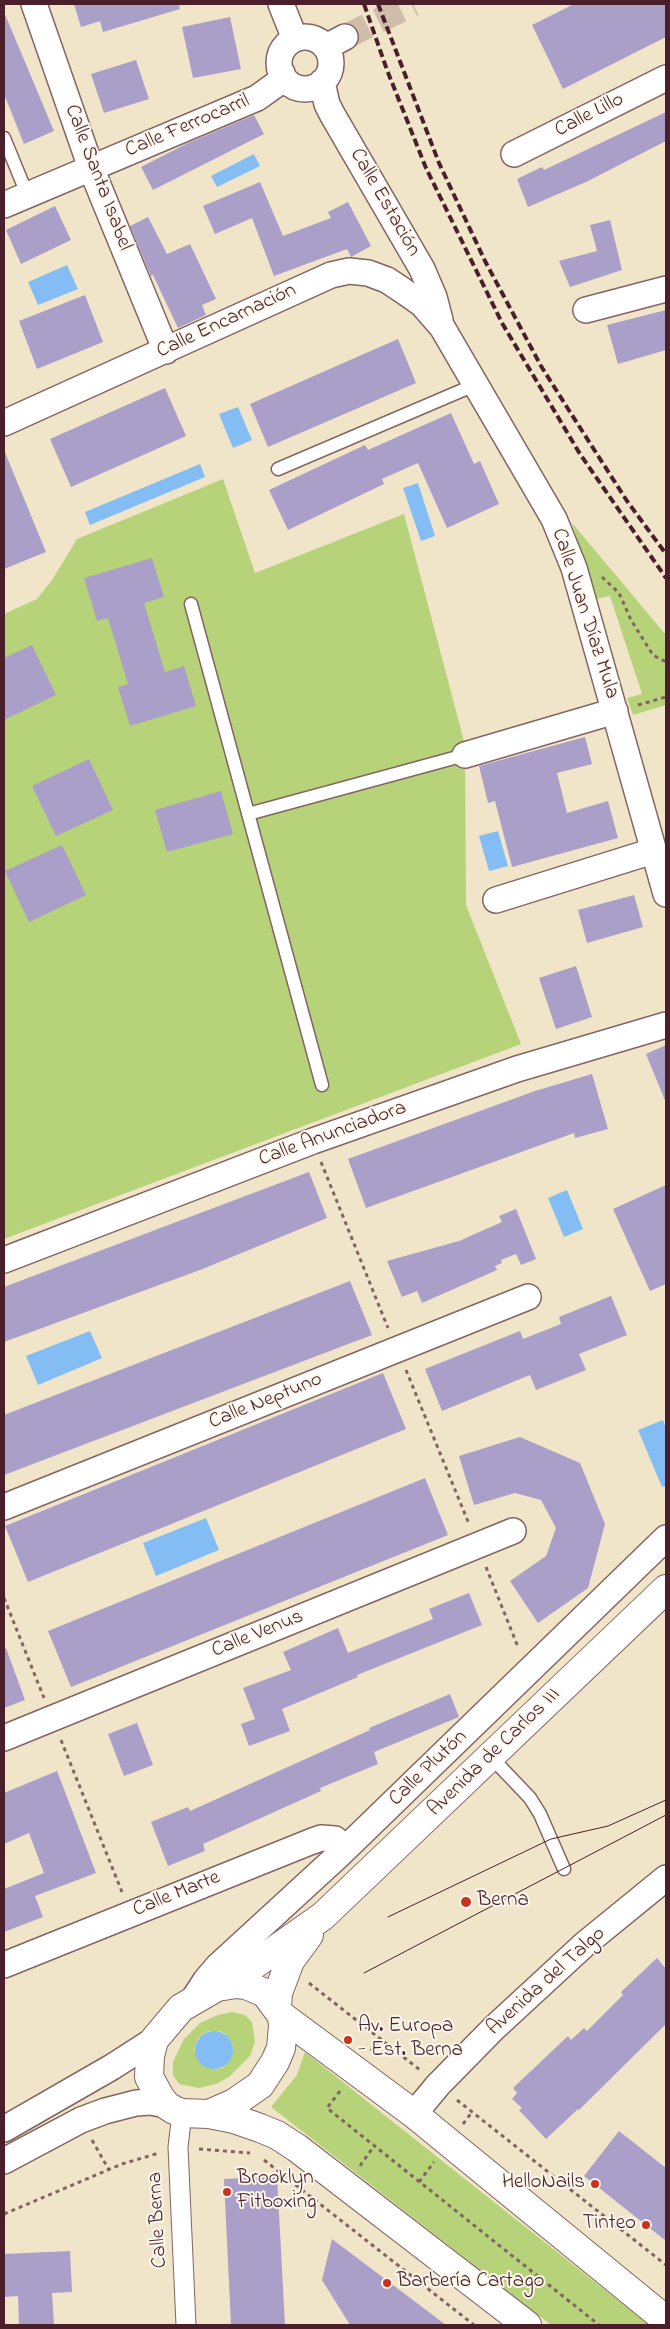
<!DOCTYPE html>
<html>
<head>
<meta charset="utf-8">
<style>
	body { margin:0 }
	#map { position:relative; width:670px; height:2329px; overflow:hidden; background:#f0e5c9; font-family:"Indie Flower",sans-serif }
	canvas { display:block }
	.frame { position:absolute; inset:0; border:5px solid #4a1f2b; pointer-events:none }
</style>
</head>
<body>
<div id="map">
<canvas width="670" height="2329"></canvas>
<div class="frame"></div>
</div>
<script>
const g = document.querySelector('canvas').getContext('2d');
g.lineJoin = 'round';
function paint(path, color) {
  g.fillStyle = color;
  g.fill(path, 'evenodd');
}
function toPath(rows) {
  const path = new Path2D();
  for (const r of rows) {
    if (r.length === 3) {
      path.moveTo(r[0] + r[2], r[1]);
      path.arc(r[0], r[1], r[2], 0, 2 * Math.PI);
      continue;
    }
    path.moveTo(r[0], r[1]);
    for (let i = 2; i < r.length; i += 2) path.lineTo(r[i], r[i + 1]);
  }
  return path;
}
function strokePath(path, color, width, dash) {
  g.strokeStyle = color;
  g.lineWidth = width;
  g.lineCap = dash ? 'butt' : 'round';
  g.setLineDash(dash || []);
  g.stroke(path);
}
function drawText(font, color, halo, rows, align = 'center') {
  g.font = font + ' "Indie Flower",sans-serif';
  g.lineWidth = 4;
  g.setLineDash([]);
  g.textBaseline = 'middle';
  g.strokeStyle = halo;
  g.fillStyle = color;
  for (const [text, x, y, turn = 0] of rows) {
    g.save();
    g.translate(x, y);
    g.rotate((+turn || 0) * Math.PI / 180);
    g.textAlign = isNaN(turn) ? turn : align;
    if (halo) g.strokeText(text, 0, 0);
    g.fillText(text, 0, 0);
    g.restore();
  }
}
paint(toPath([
	[223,479,255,573,404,514,465,745,466,905,521,1044,4,1239,4,614,37,599,52,580,77,539],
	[572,523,666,635,666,705,633,715,627,698,642,694,610,596,596,599],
	[232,2012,245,2015,252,2022,255,2042,250,2056,229,2077,216,2084,199,2088,179,2084,173,2075,173,2062,184,2039,200,2023,218,2015],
	[208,2031,220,2031,226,2035,227,2064,222,2068,215,2069,194,2050,198,2038],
	[305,2052,649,2325,551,2325,271,2107,297,2075]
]), '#b7d379');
paint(toPath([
	[254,154,260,166,217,187,211,176],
	[67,265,78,289,38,305,28,282],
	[238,407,252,440,233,448,219,414],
	[200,464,205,477,90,525,85,512],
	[418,483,435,536,421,541,403,488],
	[498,831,508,866,489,871,479,836],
	[567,1190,583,1229,564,1237,548,1198],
	[90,1331,102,1358,38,1385,26,1356],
	[663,1420,666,1429,666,1486,662,1487,638,1430],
	[206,1518,219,1550,156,1576,143,1543],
	[214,2050,19]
]), '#83bdf4');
paint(toPath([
	[74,4,179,4,180,9,103,32,100,21,81,27],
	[574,4,666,4,666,37,563,89,532,25],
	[4,12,54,131,24,144,4,94],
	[230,17,241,69,193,78,182,27],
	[136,60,149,99,104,113,91,74],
	[666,112,666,141,586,182,528,207,517,179,542,167,544,170],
	[254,115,264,134,153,190,141,167,188,143],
	[260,182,283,236,331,218,328,212,348,202,371,246,351,257,347,249,274,276,252,218,215,234,203,206],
	[55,206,71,240,21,264,6,230],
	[148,217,167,254,190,244,216,299,202,305,206,315,178,328,153,275,151,276,130,226],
	[610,220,622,270,570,287,559,261,597,251,590,225],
	[85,295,103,342,37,369,19,321],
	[666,310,666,350,618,364,607,325],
	[398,339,416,383,268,447,250,404],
	[165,388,186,436,71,487,50,439],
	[451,413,474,464,480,461,499,504,447,528,418,463,382,479,384,484,288,530,269,490,365,445,368,450],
	[4,450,46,552,4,569],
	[152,558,164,597,144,603,165,672,184,666,196,706,130,726,118,687,128,684,108,618,97,621,84,578],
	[32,645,56,695,4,720,4,658],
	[585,737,592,764,557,773,567,813,608,801,618,838,512,867,495,801,488,803,479,766],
	[89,759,113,810,56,836,32,786],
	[221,791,233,834,167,852,155,810],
	[62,845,86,895,29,922,5,871],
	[634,895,643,927,587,943,578,910],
	[576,966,592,1017,556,1029,539,978],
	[666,1045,666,1103,646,1054],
	[592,1074,608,1129,575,1138,574,1133,366,1208,348,1159,535,1091],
	[309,1172,327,1218,200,1270,4,1342,4,1287],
	[666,1185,666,1284,650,1291,613,1209],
	[516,1209,536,1259,521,1265,516,1254,501,1260,502,1263,495,1266,497,1270,422,1303,417,1291,402,1297,387,1261,459,1241,502,1222,499,1216],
	[350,1281,372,1335,4,1475,4,1415],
	[611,1296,627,1335,579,1354,586,1370,536,1390,530,1375,442,1411,425,1369,520,1331,523,1339,561,1324,559,1317],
	[383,1373,406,1429,28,1582,5,1526],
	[520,1437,580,1463,605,1524,588,1588,538,1623,510,1581,546,1556,556,1528,541,1500,515,1493,474,1505,459,1456],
	[425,1478,448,1535,71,1687,48,1631],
	[469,1593,482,1625,357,1675,358,1677,282,1709,290,1731,249,1746,241,1724,255,1719,243,1688,291,1670,283,1652,338,1628,348,1653,433,1619,429,1609],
	[6,1648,25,1700,4,1708,4,1649],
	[450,1694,459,1717,374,1752,378,1764,320,1788,321,1791,203,1844,205,1851,168,1866,151,1822,188,1807,190,1811,370,1730,369,1728],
	[137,1723,153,1765,124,1776,108,1734],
	[57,1771,96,1873,35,1896,43,1917,4,1932,4,1889,44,1873,29,1833,4,1844,4,1793],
	[657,1958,666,1969,666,2024,579,2110,578,2109,546,2139,519,2110,522,2108,512,2099,517,2093,513,2088,568,2036,571,2040,584,2028,587,2031,623,1995,621,1992],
	[619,2131,666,2168,666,2241,584,2176],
	[277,2176,285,2325,231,2325,224,2179],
	[332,2239,446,2325,350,2325,322,2280],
	[70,2251,72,2292,52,2293,54,2325,19,2325,18,2296,4,2297,4,2254]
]), '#aa9fc8');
strokePath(toPath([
	[345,37,413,4]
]), '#cfbda9', 25, [25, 12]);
const service = toPath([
	[4,138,27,194],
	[278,469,477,384],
	[191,604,322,1085],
	[248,814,465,755],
	[491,1757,530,1798,540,1814,564,1869]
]);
const pedestrian = toPath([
	[182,2113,178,2147,186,2325]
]);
const minor = toPath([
	[34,4,91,168,166,351],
	[281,4,295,39],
	[305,63,26],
	[326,47,345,37],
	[322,82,327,104,332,114,422,269,434,297,440,320],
	[514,154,666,78],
	[4,205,257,98,278,83,282,73],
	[586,310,666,289],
	[4,423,331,275,349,271,368,273,387,280,402,290,422,304,442,327,554,519,574,568,666,894],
	[465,755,615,711],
	[496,900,653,851],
	[4,1260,313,1141,517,1069,666,1025],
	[4,1507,528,1297],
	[4,1738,513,1531],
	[4,1965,310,1842,321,1838,335,1839,341,1846,340,1854],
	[193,2000,206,1980,218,1966,340,1854,666,1538],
	[414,2114,438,2085,494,2028,585,1944,666,1878],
	[4,2129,112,2067,154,2040],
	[4,2161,81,2120,105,2111,136,2103,151,2102,166,2105]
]);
const tertiary = toPath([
	[236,1984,246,1985,265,1993,282,2016,283,2026,281,2048,275,2062,260,2085,234,2103,209,2114,182,2113,174,2110,166,2105,160,2097,149,2077,150,2056,154,2040,181,2008,217,1987,236,1984],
	[224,1986,323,1916,666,1589],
	[277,2007,278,1993,290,1961,309,1935],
	[282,2016,414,2114,666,2320],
	[209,2114,234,2119,260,2128,277,2135,297,2148,527,2325]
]);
strokePath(service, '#846462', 15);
strokePath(pedestrian, '#846462', 21);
strokePath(minor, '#846462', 28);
strokePath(tertiary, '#846462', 30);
strokePath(toPath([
	[602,577,619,593,631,620,653,655,666,662],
	[638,705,666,697],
	[321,1162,388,1328],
	[406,1370,469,1524],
	[486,1567,518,1647],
	[4,1598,44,1698],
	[61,1740,122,1892],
	[309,1983,420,2070],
	[371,2051,380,2039],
	[340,2091,327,2108,599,2325],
	[457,2100,666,2265],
	[463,2124,472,2112],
	[92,2140,109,2170],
	[199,2149,250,2153],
	[264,2160,474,2325],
	[360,2166,374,2146],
	[419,2182,434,2162],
	[4,2214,122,2164,159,2153]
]), '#846462', 3, [4, 4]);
strokePath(service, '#fff', 12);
strokePath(pedestrian, '#fff', 19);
strokePath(minor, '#fff', 25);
strokePath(tertiary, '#fff', 28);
strokePath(toPath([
	[388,1917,551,1839,608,1826,666,1800],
	[364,1973,666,1815]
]), '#4a1f2b', 1);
strokePath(toPath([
	[364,4,387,70,426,168,502,323,580,454,666,578],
	[378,4,439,163,485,261,541,366,570,412,627,501,666,554]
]), '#4a1f2b', 4, [8, 4]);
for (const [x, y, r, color] of [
	[466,1902,6,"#c8321e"],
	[348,2040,5,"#c8321e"],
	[595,2184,5,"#c8321e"],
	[227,2192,5,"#c8321e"],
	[646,2225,5,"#c8321e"],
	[387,2283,5,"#c8321e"]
]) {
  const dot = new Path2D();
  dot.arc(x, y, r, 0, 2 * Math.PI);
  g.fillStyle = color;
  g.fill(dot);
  strokePath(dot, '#fbf7ec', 2);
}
drawText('21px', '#4a1f2b', '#fbf7ec', [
	["Calle Lillo",590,116,-27],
	["Calle Ferrocarril",188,127,-23],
	["Calle Santa Isabel",97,178,69],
	["Calle Estación",384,203,60],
	["Calle Encarnación",227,322,-25],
	["Calle Juan Díaz Mula",584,614,72],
	["Calle Anunciadora",333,1135,-20],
	["Calle Neptuno",266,1402,-22],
	["Calle Venus",258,1635,-22],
	["Avenida de Carlos III",495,1753,-44],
	["Calle Plutón",429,1769,-44],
	["Calle Marte",177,1895,-22],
	["Avenida del Talgo",547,1982,-42],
	["Calle Berna",159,2220,-93]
]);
drawText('21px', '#4a1f2b', '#fbf7ec', [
	["Berna",477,1902],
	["Av. Europa",358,2028],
	["- Est. Berna",358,2052],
	["Brooklyn",237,2180],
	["Fitboxing",237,2204],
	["HelloNails",585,2184,"right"],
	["Tinteo",636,2225,"right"],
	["Barbería Cartago",397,2283]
], 'left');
</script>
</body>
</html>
